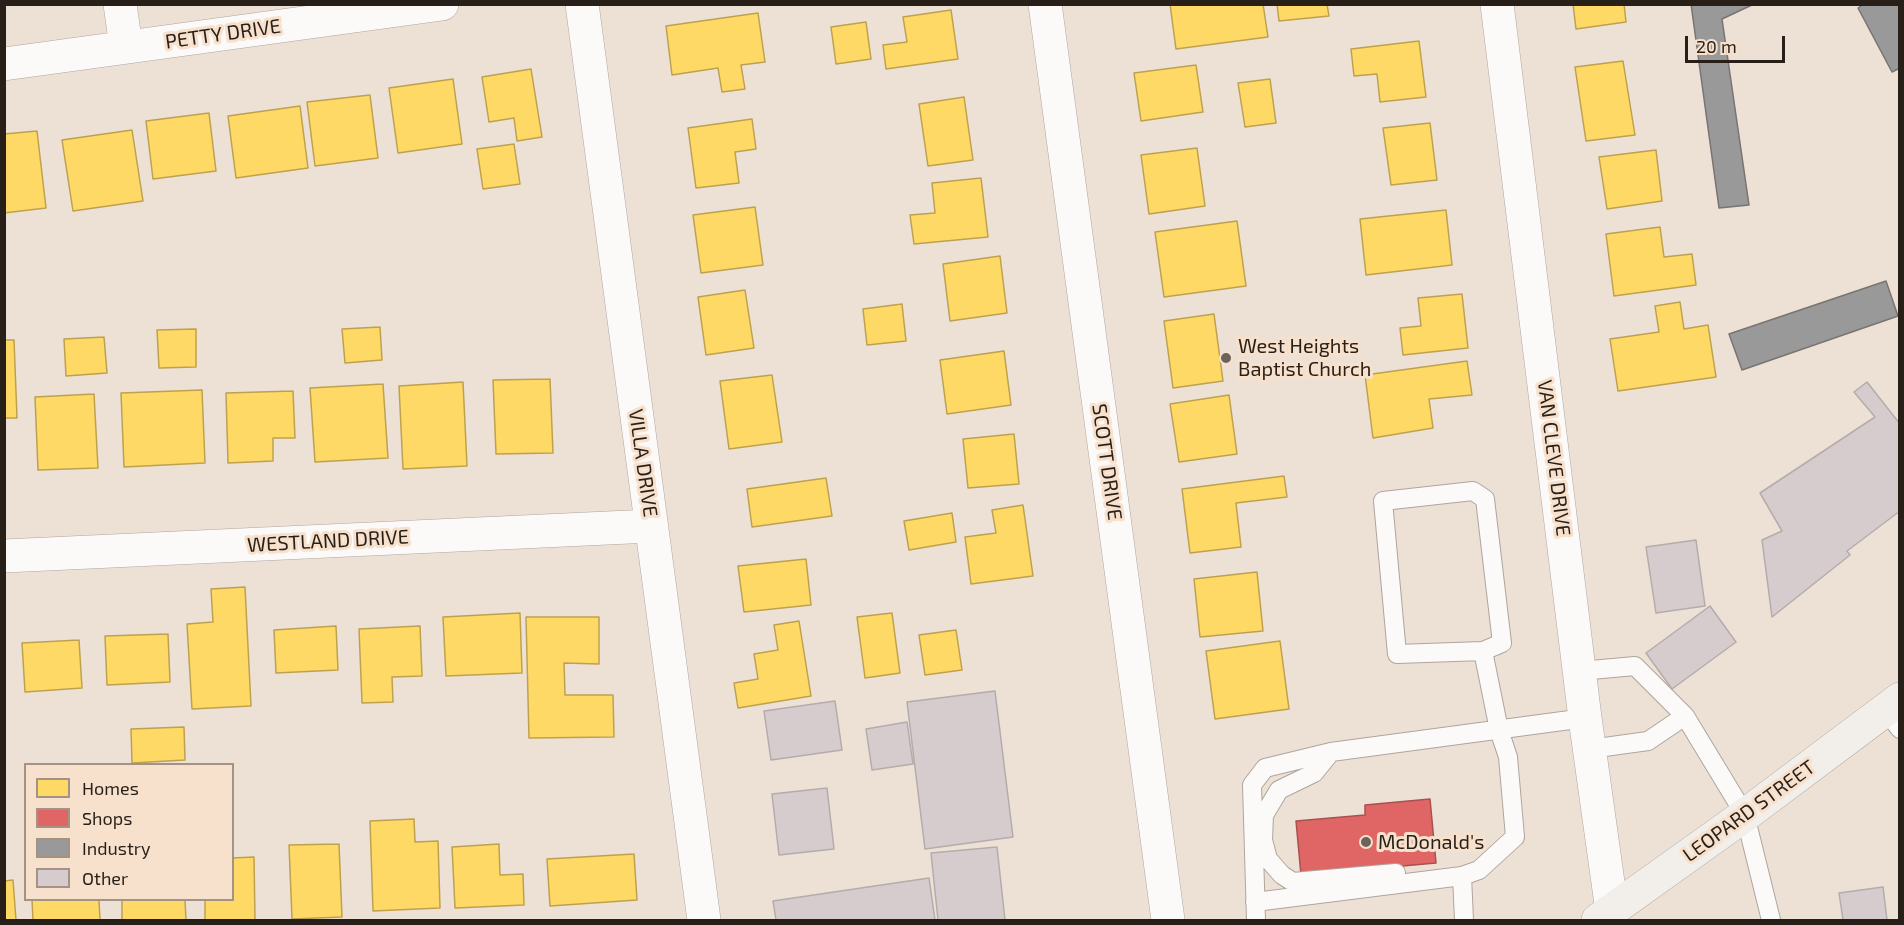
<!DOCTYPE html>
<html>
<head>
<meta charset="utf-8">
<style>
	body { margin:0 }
	#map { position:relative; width:1904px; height:925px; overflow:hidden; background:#ede1d6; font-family:"Exo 2",sans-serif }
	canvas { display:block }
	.frame { position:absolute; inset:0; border:6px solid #271f18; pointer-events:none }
	.legend { position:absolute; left:24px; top:763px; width:210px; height:138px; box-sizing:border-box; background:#f7e1cc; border:2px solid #a49384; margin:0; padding:8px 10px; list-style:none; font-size:18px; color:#271f18 }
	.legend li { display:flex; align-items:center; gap:12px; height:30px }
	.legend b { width:30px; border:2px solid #a49384 }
	.scale { position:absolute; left:1685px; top:36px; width:100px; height:27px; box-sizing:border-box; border:3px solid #271f18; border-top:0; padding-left:8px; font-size:18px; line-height:21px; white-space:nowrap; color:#271f18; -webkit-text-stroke:4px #f7e1cc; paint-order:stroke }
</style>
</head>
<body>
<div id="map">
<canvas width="1904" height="925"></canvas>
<div class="frame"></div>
<ul class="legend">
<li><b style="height:16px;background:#ffd966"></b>Homes</li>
<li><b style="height:16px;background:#e06666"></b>Shops</li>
<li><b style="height:16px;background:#999"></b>Industry</li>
<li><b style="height:16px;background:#d6ccce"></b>Other</li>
</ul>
<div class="scale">20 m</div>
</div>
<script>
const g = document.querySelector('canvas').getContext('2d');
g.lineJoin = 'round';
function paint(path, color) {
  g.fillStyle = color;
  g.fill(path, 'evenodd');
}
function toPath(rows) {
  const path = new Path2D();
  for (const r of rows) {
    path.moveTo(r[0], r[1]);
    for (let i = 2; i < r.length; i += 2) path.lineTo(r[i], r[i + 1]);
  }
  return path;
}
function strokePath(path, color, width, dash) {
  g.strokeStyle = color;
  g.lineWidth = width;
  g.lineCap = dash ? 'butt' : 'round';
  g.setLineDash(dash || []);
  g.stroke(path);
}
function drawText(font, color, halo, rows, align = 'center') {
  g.font = font + ' "Exo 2",sans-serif';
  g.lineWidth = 6;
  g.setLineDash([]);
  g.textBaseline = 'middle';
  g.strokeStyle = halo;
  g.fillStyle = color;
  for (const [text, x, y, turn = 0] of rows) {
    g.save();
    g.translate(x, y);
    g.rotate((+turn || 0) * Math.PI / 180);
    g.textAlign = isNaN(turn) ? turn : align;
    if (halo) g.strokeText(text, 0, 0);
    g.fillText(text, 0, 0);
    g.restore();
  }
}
const homes = toPath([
	[1170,4,1263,4,1268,37,1176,49,1170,4],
	[1277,4,1327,4,1329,16,1279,21,1277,4],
	[1573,4,1624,4,1626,22,1576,29,1573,4],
	[951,10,958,59,886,69,883,45,907,42,903,17,951,10],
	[758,13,765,62,741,65,745,89,722,92,718,68,672,75,666,26,758,13],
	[866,22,871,59,836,64,831,27,866,22],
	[1419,41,1426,97,1380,102,1377,74,1354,76,1351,49,1419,41],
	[1623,61,1635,135,1586,141,1575,67,1623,61],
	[1196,65,1203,112,1141,121,1134,73,1196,65],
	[531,69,542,137,517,141,514,118,489,122,482,77,531,69],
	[453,79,462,144,398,153,389,88,453,79],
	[1270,79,1276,123,1245,127,1238,83,1270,79],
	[370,95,378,158,315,166,307,102,370,95],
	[964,97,973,160,928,166,919,104,964,97],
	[300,106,308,168,236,178,228,116,300,106],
	[209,113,216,171,153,179,146,121,209,113],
	[752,119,756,149,735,152,739,183,696,188,688,128,752,119],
	[1430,123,1437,180,1391,185,1383,128,1430,123],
	[132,130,143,201,73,211,62,140,132,130],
	[37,131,46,208,4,213,4,134,37,131],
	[514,144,520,184,483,189,477,149,514,144],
	[1197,148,1205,206,1149,214,1141,155,1197,148],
	[1656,150,1662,201,1607,209,1599,157,1656,150],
	[981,178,988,237,914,244,910,215,935,213,932,183,981,178],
	[755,207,763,265,701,273,693,215,755,207],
	[1446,210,1452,265,1366,275,1360,219,1446,210],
	[1237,221,1246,286,1164,297,1155,232,1237,221],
	[1660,227,1664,257,1692,254,1696,285,1614,296,1606,234,1660,227],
	[1000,256,1007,313,950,321,943,264,1000,256],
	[745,290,754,348,706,355,698,297,745,290],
	[1462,294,1468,348,1403,355,1400,328,1421,326,1418,298,1462,294],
	[1680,302,1684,329,1708,325,1716,377,1618,391,1610,339,1659,332,1655,306,1680,302],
	[902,304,906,341,867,345,863,309,902,304],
	[1214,314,1223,381,1173,388,1164,321,1214,314],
	[380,327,382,360,345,363,342,329,380,327],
	[196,329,196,367,159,368,157,330,196,329],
	[104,337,107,373,66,376,64,339,104,337],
	[4,340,14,340,17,418,4,418,4,340],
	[1004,351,1011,405,947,414,940,360,1004,351],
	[1467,361,1472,395,1429,399,1433,428,1373,438,1365,375,1467,361],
	[772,375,782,442,729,449,720,381,772,375],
	[550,379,553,453,496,454,493,380,550,379],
	[463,382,467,466,403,469,399,386,463,382],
	[383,384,388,458,315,462,310,388,383,384],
	[202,390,205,463,124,467,121,393,202,390],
	[293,391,295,438,273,438,273,461,228,463,226,393,293,391],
	[94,394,98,468,38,470,35,397,94,394],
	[1229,395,1237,454,1179,462,1170,404,1229,395],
	[1014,434,1019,484,968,488,963,439,1014,434],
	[1284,476,1287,497,1236,503,1241,547,1190,553,1182,489,1284,476],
	[826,478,832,516,752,527,747,489,826,478],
	[1023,505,1033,576,971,584,965,537,996,533,992,510,1023,505],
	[952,513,956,542,909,550,904,521,952,513],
	[806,559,811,605,744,612,738,566,806,559],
	[1257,572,1263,631,1200,637,1194,579,1257,572],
	[245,587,251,706,192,709,187,624,213,622,211,589,245,587],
	[520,613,522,673,446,676,443,617,520,613],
	[892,613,900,673,865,678,857,617,892,613],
	[526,617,599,617,599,664,564,663,565,695,613,695,614,737,529,738,526,617],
	[799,621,811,696,738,708,734,683,758,679,754,654,778,650,774,625,799,621],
	[336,626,338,670,276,673,274,630,336,626],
	[420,626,422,676,392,677,393,702,362,703,359,629,420,626],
	[956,630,962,670,925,675,919,635,956,630],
	[168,634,170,682,107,685,105,636,168,634],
	[79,640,82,688,25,692,22,643,79,640],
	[1280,641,1289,709,1215,719,1206,651,1280,641],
	[184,727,185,760,132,763,131,729,184,727],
	[414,819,415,842,438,841,440,908,373,911,370,821,414,819],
	[339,844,342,917,292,919,289,845,339,844],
	[499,844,500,875,523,874,524,905,455,908,452,847,499,844],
	[634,854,637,900,550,906,547,859,634,854],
	[254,857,255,920,205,920,205,900,232,900,232,858,254,857],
	[13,880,16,920,4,920,4,881,13,880],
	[32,900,99,900,100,920,33,920,32,900],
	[122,900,185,900,186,920,122,920,122,900]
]);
paint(homes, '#ffd966');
strokePath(homes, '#bea14f', 1.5);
const shops = toPath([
	[1430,799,1436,863,1301,875,1296,821,1365,815,1365,805,1430,799]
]);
paint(shops, '#e06666');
strokePath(shops, '#a8514f', 1.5);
const industry = toPath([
	[1691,4,1754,4,1722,19,1749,205,1719,208,1691,4],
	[1864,4,1900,4,1900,68,1892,72,1858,8,1864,4],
	[1886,281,1898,316,1742,370,1729,334,1886,281]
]);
paint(industry, '#999');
strokePath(industry, '#777472', 1.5);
const building = toPath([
	[1867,382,1900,424,1900,511,1847,551,1850,555,1772,617,1762,540,1782,531,1760,493,1875,417,1854,392,1867,382],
	[1696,540,1705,606,1656,613,1646,547,1696,540],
	[1710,606,1736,642,1672,689,1646,653,1710,606],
	[995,691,1013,837,925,849,907,702,995,691],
	[835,701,842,750,771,760,764,711,835,701],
	[907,722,913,764,872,770,866,729,907,722],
	[827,788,834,849,779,855,772,794,827,788],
	[997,847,1005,920,938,920,931,853,997,847],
	[929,878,935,920,776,920,773,901,929,878],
	[1883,887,1887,920,1843,920,1839,893,1883,887]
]);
paint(building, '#d6ccce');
strokePath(building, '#b4acab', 1.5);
const service = toPath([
	[1580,671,1635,666,1685,716],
	[1885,710,1900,729],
	[1590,749,1648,741,1685,716,1745,815,1771,920],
	[1331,752,1314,773,1279,790,1264,815,1263,840,1268,859,1282,875,1293,882,1396,873],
	[1462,876,1464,920],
	[1255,902,1462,876,1479,870,1515,837,1508,757,1499,730,1483,651,1502,643,1485,499,1473,491,1383,501,1397,654,1483,651],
	[1256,920,1252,785,1265,768,1331,752,1585,718]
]);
const minor = toPath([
	[120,4,126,47],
	[1045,4,1168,920],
	[1497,4,1585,718,1612,911],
	[4,64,442,4],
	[4,556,651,526]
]);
const tertiary = toPath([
	[582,4,704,920]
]);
const secondary = toPath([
	[1598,920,1745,815,1900,699]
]);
strokePath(service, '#aea59d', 20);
strokePath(minor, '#aea59d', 34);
strokePath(tertiary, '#aea59d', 34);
strokePath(secondary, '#aea59d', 34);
strokePath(service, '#fcfaf9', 18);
strokePath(minor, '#fcfaf9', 33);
strokePath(tertiary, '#fcfaf9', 33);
strokePath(secondary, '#f2eeea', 33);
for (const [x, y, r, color] of [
	[1226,358,6,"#6c635a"],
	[1366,842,6,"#6c635a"]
]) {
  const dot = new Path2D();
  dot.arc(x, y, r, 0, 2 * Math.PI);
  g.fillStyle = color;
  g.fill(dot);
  strokePath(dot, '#f7e1cc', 2);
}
drawText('20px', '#271f18', '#f7e1cc', [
	["PETTY DRIVE",223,34,-8],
	["VAN CLEVE DRIVE",1554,458,83],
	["SCOTT DRIVE",1107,462,82],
	["VILLA DRIVE",643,463,82],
	["WESTLAND DRIVE",328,541,-3],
	["LEOPARD STREET",1749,811,-36]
]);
drawText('20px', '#271f18', '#f7e1cc', [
	["West Heights",1238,346],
	["Baptist Church",1238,369],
	["McDonald's",1378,842]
], 'left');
</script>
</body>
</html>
